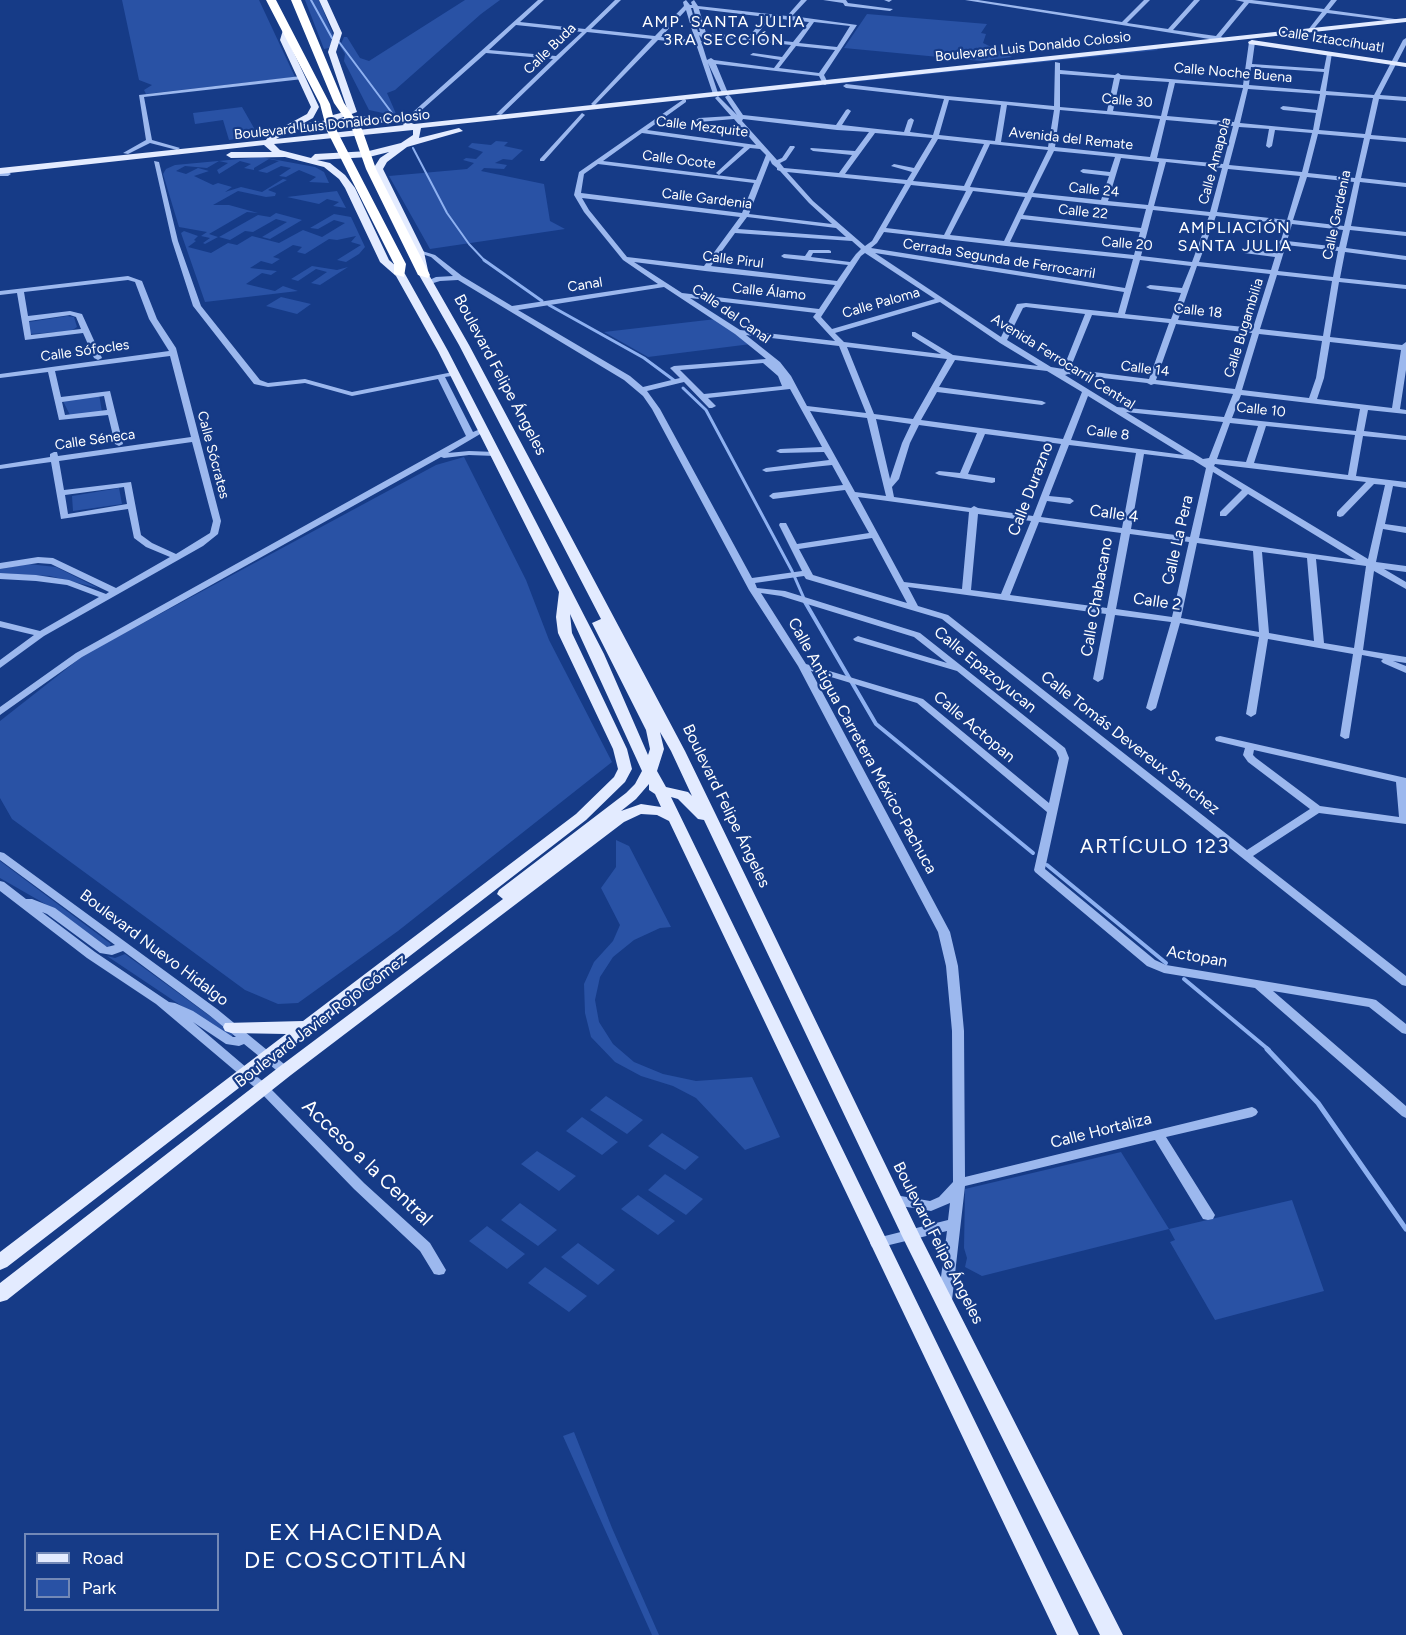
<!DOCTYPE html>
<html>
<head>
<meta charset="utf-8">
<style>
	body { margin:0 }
	#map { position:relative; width:1406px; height:1635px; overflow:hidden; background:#163b87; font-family:Figtree,sans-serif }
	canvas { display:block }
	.legend { position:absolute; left:24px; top:1533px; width:195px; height:78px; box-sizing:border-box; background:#163b87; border:2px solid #7389b7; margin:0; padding:8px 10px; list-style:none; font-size:18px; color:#fff }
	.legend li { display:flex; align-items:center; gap:12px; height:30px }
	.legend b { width:30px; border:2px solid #7389b7 }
</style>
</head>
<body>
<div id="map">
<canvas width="1406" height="1635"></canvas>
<ul class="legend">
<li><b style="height:8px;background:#e3ebff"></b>Road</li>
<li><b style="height:16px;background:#2952a5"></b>Park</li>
</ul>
</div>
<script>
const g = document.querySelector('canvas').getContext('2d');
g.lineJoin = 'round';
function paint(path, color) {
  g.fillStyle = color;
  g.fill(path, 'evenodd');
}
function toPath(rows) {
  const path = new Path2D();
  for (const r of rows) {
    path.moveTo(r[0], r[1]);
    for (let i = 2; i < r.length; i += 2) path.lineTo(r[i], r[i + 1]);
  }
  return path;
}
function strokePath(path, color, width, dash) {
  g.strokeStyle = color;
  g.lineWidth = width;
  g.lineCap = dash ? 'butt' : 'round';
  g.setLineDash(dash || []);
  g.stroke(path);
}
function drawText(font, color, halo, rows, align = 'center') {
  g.font = font + ' Figtree,sans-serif';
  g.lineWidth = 4.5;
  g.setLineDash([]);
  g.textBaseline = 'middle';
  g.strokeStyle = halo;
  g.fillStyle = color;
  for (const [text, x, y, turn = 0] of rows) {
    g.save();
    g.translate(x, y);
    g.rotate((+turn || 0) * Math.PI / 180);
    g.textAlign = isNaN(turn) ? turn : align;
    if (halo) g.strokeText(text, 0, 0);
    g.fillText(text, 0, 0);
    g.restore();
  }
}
paint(toPath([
	[122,0,259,0,295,77,146,94,144,90,152,85,139,80],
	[305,0,319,0,334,37,329,48,324,49],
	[465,0,500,0,481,14,395,90,387,93,397,116,369,110,344,61,345,54,340,46,344,37,347,37,360,58,369,61],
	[867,14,987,24,981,33,986,34,983,43,1012,57,981,61,844,48],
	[1156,48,1158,50,720,96,774,90],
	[242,107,258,135,229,140,223,120,195,124,193,113],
	[496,141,508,142,504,146,523,150,512,160,503,159,495,163,507,165,504,169,484,168,481,171,544,184,550,221,565,229,430,249,389,176,467,169,474,163,463,160,466,158,476,159,483,152,468,147,472,143,491,145],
	[261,157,315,167,324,172,329,183,309,182,316,177,299,170,286,177,279,176,291,168,281,166,267,173,258,171,279,161,269,159,254,168,254,170,244,168,251,164,240,161,219,174,217,170,228,163,219,161,207,168,185,166,176,171,186,174,198,168,209,171,194,176,213,185,218,183,232,187,225,192,241,187,262,192,283,179,287,180,268,190,276,193,275,196,266,197,238,191,213,205,229,205,258,213,247,212,209,234,218,237,205,244,203,243,210,238,201,236,207,232,179,227,163,174,166,169,175,165],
	[337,191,346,208,333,206,339,202,327,199,319,204,287,197],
	[276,213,302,220,270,239,262,237,287,222,276,219,253,232,245,231,230,240,219,237,258,215,270,217],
	[334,214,351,217,365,247,359,254,346,262,337,260,361,245,351,242,356,236,337,240,329,239,305,254,297,252,302,247,293,245,273,257,280,259,272,264,261,261,250,268,277,271,271,275,262,273,246,284,275,291,283,286,298,291,205,302,181,233,184,231,198,236,194,240,196,241,188,247,211,253,228,243,237,245,252,236,279,243,303,230,322,237,345,223,334,220,318,229,310,228],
	[312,266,337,270,348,267,320,285,311,283,327,272,316,269,298,281,291,279],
	[281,297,311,304,297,314,266,306],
	[67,316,74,317,77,327,71,331,30,334,29,322],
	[716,319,751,344,648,357,604,332],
	[99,394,102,412,70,415,63,401],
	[464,457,526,580,549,640,612,762,398,931,298,1003,278,1004,245,990,12,819,0,798,0,721,84,655,436,465],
	[119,488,122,504,73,511,72,496],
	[28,564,56,567,98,588,50,576,0,573,0,569],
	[616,840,629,846,671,927,660,928,634,940,613,957,600,977,595,1000,599,1022,613,1044,634,1062,663,1074,696,1081,752,1077,780,1137,745,1150,696,1098,673,1086,641,1076,615,1062,591,1037,585,1013,584,984,594,962,613,941,620,925,601,888,616,867],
	[0,861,111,944,109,947,103,946,54,909,0,878],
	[125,954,233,1033,232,1037,228,1037,107,956,115,958],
	[606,1096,643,1120,627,1134,590,1110],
	[582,1117,618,1142,602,1155,566,1131],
	[662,1133,699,1157,685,1170,648,1146],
	[537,1151,576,1176,559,1191,521,1164],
	[1121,1152,1169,1229,1292,1200,1324,1291,1215,1320,1170,1242,1175,1240,1169,1229,982,1276,965,1267,967,1258,964,1248,965,1189],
	[665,1174,703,1199,686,1215,648,1190],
	[638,1195,675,1221,658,1235,621,1209],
	[520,1203,557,1230,538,1246,501,1220],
	[487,1226,525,1254,507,1269,469,1241],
	[578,1243,615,1270,598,1285,561,1257],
	[545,1267,587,1296,569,1312,528,1283],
	[574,1432,612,1528,659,1635,652,1635,563,1436]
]), '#2952a5');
strokePath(toPath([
	[311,0,332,38],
	[339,42,392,113],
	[413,148,447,213,469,244,486,262]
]), '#8eb1f1', 2);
strokePath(toPath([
	[484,260,542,301],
	[549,305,644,358,675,381],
	[683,388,706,410,792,571,806,603]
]), '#8eb1f1', 3);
strokePath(toPath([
	[805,602,876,724,1033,853],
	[1047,865,1166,963],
	[1184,979,1269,1050]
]), '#8eb1f1', 4);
strokePath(toPath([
	[1267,1049,1318,1103,1406,1229]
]), '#8eb1f1', 5);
paint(toPath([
	[538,0,544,0,520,22,585,29,615,0,621,0,591,29,655,36,684,6,683,2,686,0,690,5,692,5,691,2,694,0,698,6,787,16,801,0,807,0,792,16,857,25,824,75,828,83,825,85,823,84,819,76,716,64,728,93,725,95,722,93,708,63,718,93,713,94,696,44,658,40,594,106,591,104,592,103,652,39,587,32,501,115,496,114,553,59,486,53,407,123,403,123,403,121,538,0],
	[691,8,693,8,700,32,698,32,691,8],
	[699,9,766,17,748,37,706,33,699,9],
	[686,10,695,40,661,37,686,10],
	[771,17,788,20,809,22,793,42,754,38,771,17],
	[814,22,850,26,837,47,799,43,814,22],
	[516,25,582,32,556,56,489,50,516,25],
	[699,35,705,41,708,39,707,36,791,45,782,57,753,53,750,55,780,60,774,68,714,60,711,58,707,60,702,44,709,43,701,41,699,35],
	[796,46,835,50,819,73,779,68,796,46],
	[823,0,846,0,848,3,893,9,890,11,845,6,843,3,823,0],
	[884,0,892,0,889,2,884,0],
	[965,0,978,0,1122,22,1144,0,1150,0,1127,23,1168,29,1194,0,1200,0,1173,30,1216,36,1244,2,1235,0,1252,0,1324,9,1331,0,1337,0,1329,10,1402,20,1399,22,1327,13,1311,32,1308,30,1322,12,1249,3,1221,37,1225,39,1222,41,965,0],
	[1406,38,1406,45,1380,95,1406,97,1406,101,1379,99,1371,135,1406,138,1406,142,1370,139,1361,178,1406,183,1406,187,1360,182,1351,226,1406,232,1406,236,1350,230,1346,248,1406,256,1406,260,1345,252,1340,278,1406,285,1406,289,1339,282,1330,337,1402,345,1406,342,1406,370,1400,409,1406,410,1406,414,1368,410,1364,431,1406,436,1406,440,1363,436,1356,476,1406,482,1406,488,1393,486,1385,524,1406,527,1406,533,1383,529,1376,562,1406,566,1406,572,1384,569,1406,582,1406,589,1374,571,1363,650,1406,657,1406,663,1393,661,1406,666,1406,673,1383,663,1381,661,1383,659,1362,655,1349,738,1345,739,1340,736,1353,654,1268,639,1256,714,1251,717,1246,714,1259,637,1180,623,1156,708,1151,711,1146,708,1171,622,1115,615,1103,679,1098,682,1093,679,1106,614,908,587,918,606,948,615,1247,850,1310,809,1248,762,1243,755,1245,748,1216,741,1215,739,1216,737,1220,736,1406,778,1406,824,1319,813,1253,856,1406,976,1406,986,1402,985,942,619,806,579,804,576,755,583,757,588,785,591,920,633,1065,748,1069,758,1045,869,1155,960,1166,965,1372,999,1376,1000,1406,1024,1406,1034,1402,1033,1369,1007,1273,991,1406,1106,1406,1118,1402,1116,1255,988,1164,973,1147,966,1035,872,1034,870,1047,812,917,703,811,671,950,932,958,966,964,1031,965,1177,1252,1107,1256,1109,1258,1112,1256,1115,1252,1117,1166,1137,1215,1215,1213,1219,1208,1220,1203,1219,1155,1140,965,1186,952,1300,950,1304,945,1306,940,1304,938,1300,947,1231,877,1248,872,1247,870,1243,872,1239,877,1238,948,1220,950,1203,931,1211,895,1205,890,1204,889,1200,890,1196,895,1195,930,1201,939,1197,953,1182,952,1031,946,966,938,932,798,666,749,590,652,409,643,396,624,380,458,280,440,281,427,285,427,281,436,277,453,276,431,257,416,252,419,250,435,255,462,276,512,306,658,284,623,260,584,212,574,195,579,172,684,99,686,100,686,102,647,130,756,145,734,119,699,122,696,120,699,118,731,116,715,98,718,96,737,115,725,97,728,95,730,96,743,115,836,125,846,110,848,109,851,111,842,125,904,132,908,120,911,118,914,120,910,132,933,135,944,99,846,88,843,86,846,84,947,96,1054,106,1055,62,1060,63,1060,70,1115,75,1118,73,1121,75,1243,85,1249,42,1252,40,1255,42,1252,64,1324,69,1327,54,1332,53,1326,91,1374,95,1403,40,1406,38],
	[1251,67,1324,72,1320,91,1249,85,1251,67],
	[1060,74,1114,78,1107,111,1060,107,1060,74],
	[1120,79,1169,82,1161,116,1113,111,1120,79],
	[1175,83,1243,88,1234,122,1167,116,1175,83],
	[1248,89,1320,94,1317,110,1283,106,1280,108,1283,110,1316,113,1313,130,1240,123,1248,89],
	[1326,95,1373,98,1365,134,1319,130,1326,95],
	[949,100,1001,105,995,141,939,135,949,100],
	[1007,105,1054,110,1048,147,1001,142,1007,105],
	[1060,110,1160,119,1150,157,1055,147,1060,110],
	[743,119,837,130,869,132,855,151,811,148,810,149,813,151,852,155,839,173,784,168,780,163,786,160,795,147,794,146,790,146,782,158,777,160,742,121,743,119],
	[1166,120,1233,126,1223,164,1157,158,1166,120],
	[1239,127,1269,129,1266,146,1269,148,1272,146,1275,130,1312,133,1302,172,1229,165,1239,127],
	[642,133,744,147,717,172,716,173,719,175,750,148,760,149,766,155,756,180,603,161,642,133],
	[875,133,932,138,914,168,894,164,891,166,912,172,907,180,845,174,875,133],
	[1318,134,1364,138,1355,178,1308,173,1318,134],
	[938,139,984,144,964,186,913,181,938,139],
	[990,144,1048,150,1027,193,970,187,990,144],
	[1054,151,1115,157,1110,172,1083,169,1080,171,1083,173,1109,176,1101,200,1033,193,1054,151],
	[1121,158,1159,162,1148,205,1108,201,1121,158],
	[770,160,772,164,777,168,777,170,780,171,809,203,832,224,749,214,770,160],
	[1166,162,1222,168,1210,212,1154,206,1166,162],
	[598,164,754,183,742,213,581,193,584,174,598,164],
	[1228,169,1300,176,1287,220,1217,212,1228,169],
	[787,172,905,184,872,241,865,246,813,201,787,172],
	[1307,177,1354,182,1344,226,1293,220,1307,177],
	[911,185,966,191,944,235,886,228,911,185],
	[973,191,1025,197,1004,241,950,235,973,191],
	[1032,197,1104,205,1146,209,1141,228,1023,215,1032,197],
	[582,198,740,217,704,266,627,257,589,210,582,198],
	[1153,210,1209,216,1192,262,1141,256,1153,210],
	[1216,216,1286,224,1281,240,1278,242,1280,244,1277,253,1244,249,1241,251,1244,253,1275,257,1271,270,1199,262,1216,216],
	[747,217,836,228,846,237,738,229,747,217],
	[1021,219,1140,232,1134,255,1010,242,1021,219],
	[1292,224,1343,230,1339,247,1287,241,1292,224],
	[884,232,1006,246,1133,259,1125,288,871,248,877,243,884,232],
	[735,233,852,241,861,249,856,254,850,262,811,257,813,253,831,253,831,251,829,250,809,250,805,256,784,254,781,256,784,258,848,265,837,281,711,266,735,233],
	[1286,245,1338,251,1333,277,1278,271,1286,245],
	[865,253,935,299,832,329,821,317,861,256,865,253],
	[875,253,1124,292,1118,313,1026,303,1017,304,1001,337,875,253],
	[1140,260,1191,266,1182,288,1150,285,1146,287,1150,289,1181,293,1171,319,1125,314,1140,260],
	[634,262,705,271,835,285,819,309,682,293,634,262],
	[1197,266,1270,274,1253,328,1178,320,1197,266],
	[1277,275,1332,281,1323,336,1260,329,1277,275],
	[664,287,735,334,766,359,674,366,670,368,680,378,643,387,630,376,518,310,664,287],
	[690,298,816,313,813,317,835,341,740,330,690,298],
	[940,302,1000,343,1038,366,953,355,915,332,912,332,912,336,941,354,844,342,835,333,940,302],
	[1026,307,1085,314,1063,369,1051,367,1007,340,1023,308,1026,307],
	[1092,315,1169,323,1149,379,1070,369,1092,315],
	[1176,324,1252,333,1235,389,1156,380,1176,324],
	[1259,334,1322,341,1316,378,1309,398,1242,390,1259,334],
	[746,335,839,346,866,413,807,406,791,376,780,362,746,335],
	[1330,342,1401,350,1392,408,1317,399,1324,378,1330,342],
	[847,347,947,359,913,419,874,414,847,347],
	[955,360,1047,371,1082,392,1063,439,921,420,937,392,1042,405,1046,403,1042,401,939,387,955,360],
	[763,363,778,376,782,386,704,394,680,370,763,363],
	[1068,374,1147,383,1151,385,1154,384,1233,394,1224,417,1117,407,1065,375,1068,374],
	[684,382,709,408,712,408,716,406,708,398,790,389,822,447,780,449,776,451,780,453,824,452,829,460,766,468,762,470,766,472,832,465,843,485,773,493,769,496,773,499,845,490,869,533,797,544,786,523,780,523,779,525,802,571,752,578,660,409,647,391,684,382],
	[1241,395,1360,409,1356,431,1232,418,1241,395],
	[1088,396,1184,455,1071,440,1088,396],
	[810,411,867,418,886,496,855,492,810,411],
	[1126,412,1223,422,1209,458,1203,459,1126,412],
	[876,419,911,424,902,443,890,479,876,419],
	[1230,423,1258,426,1246,462,1217,459,1230,423],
	[919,425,977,433,960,473,939,471,935,473,939,475,992,483,995,482,995,478,968,474,985,434,1061,444,1033,516,978,508,974,506,971,508,894,497,892,487,899,479,910,443,919,425],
	[1266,426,1355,435,1348,475,1254,463,1266,426],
	[1069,445,1136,453,1122,528,1041,517,1047,501,1070,504,1074,501,1070,498,1049,496,1069,445],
	[1144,454,1193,460,1206,468,1190,537,1131,529,1144,454],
	[1215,464,1366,482,1337,512,1337,516,1340,517,1343,516,1374,484,1385,485,1368,559,1214,466,1215,464],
	[1213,472,1242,490,1220,512,1220,516,1226,516,1248,494,1356,560,1199,538,1213,472],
	[858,497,969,512,962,589,904,582,858,497],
	[978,514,1031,521,1001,594,971,590,978,514],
	[1039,522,1121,533,1107,608,1010,595,1039,522],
	[1130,534,1189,542,1172,617,1116,609,1130,534],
	[872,538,907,603,813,575,799,549,872,538],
	[1197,543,1253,551,1259,632,1181,618,1197,543],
	[1262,552,1307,558,1314,641,1269,633,1262,552],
	[1316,559,1366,566,1354,648,1324,643,1316,559],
	[761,593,781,596,914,637,947,663,861,637,858,636,853,639,855,641,957,671,1056,751,1059,758,1049,803,923,699,806,664,761,593],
	[1254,750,1396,782,1399,817,1320,806,1256,758,1253,755,1254,750],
	[301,76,304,78,303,79,144,97,152,140,180,148,177,150,150,143,128,154,123,153,146,140,139,95,301,76],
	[582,113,585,115,584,116,544,161,540,161,540,159,582,113],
	[154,161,159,162,178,241,201,306,260,380,268,383,305,379,352,392,458,371,458,375,445,377,473,432,483,428,487,430,448,453,469,451,495,452,499,454,495,456,469,455,444,458,441,457,82,657,0,715,0,707,76,653,466,436,438,379,352,396,305,383,268,387,254,384,193,306,172,241,154,161],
	[0,172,8,172,11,174,8,176,0,176,0,172],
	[128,276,142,281,157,319,176,348,221,521,218,534,203,546,44,636,0,668,0,660,34,635,0,627,0,621,40,631,99,597,67,585,36,581,0,579,0,573,36,575,69,580,106,594,109,592,51,564,38,563,0,569,0,563,38,557,53,558,116,588,170,557,146,547,134,538,128,509,61,519,51,462,0,469,0,465,50,457,50,454,54,452,57,452,58,456,191,437,170,356,55,371,61,397,110,391,123,444,119,446,115,444,108,415,59,420,48,372,0,378,0,374,169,351,149,319,135,282,128,280,24,292,28,316,70,311,82,314,102,358,98,360,94,358,83,333,25,340,17,293,0,295,0,291,128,276],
	[70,315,76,317,81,329,31,335,29,321,70,315],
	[104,396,107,410,65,415,62,402,104,396],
	[192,442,213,521,210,533,176,554,152,543,141,535,131,482,64,490,59,461,192,442],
	[124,487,127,504,68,514,65,495,124,487],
	[0,852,4,853,217,1009,289,1068,291,1071,289,1074,281,1074,244,1044,239,1046,226,1044,193,1022,267,1085,364,1183,430,1243,446,1270,444,1274,439,1275,434,1274,420,1251,354,1189,259,1091,156,1004,87,958,0,891,0,881,4,882,26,899,32,899,55,908,107,947,115,945,0,860,0,852],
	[42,912,47,914,100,953,112,955,123,951,209,1015,236,1037,233,1037,193,1011,175,1003,169,1002,95,952,42,912]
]), '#9cb8ee');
paint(toPath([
	[319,0,327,0,342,33,336,52,357,112,338,119,358,116,398,118,414,124,1406,18,1406,22,421,128,419,138,459,128,463,131,407,147,387,162,383,169,424,252,429,275,469,345,685,751,920,1236,1123,1635,1100,1635,902,1236,704,820,698,819,678,799,671,797,1079,1635,1057,1635,669,821,657,815,641,814,624,822,291,1075,7,1300,0,1302,0,1283,279,1067,503,899,497,894,499,890,626,793,635,784,642,771,570,614,572,633,627,749,632,769,625,782,586,820,7,1267,0,1270,0,1252,286,1034,231,1033,225,1031,223,1027,225,1023,303,1021,576,814,614,777,618,769,613,749,558,633,556,617,559,592,438,351,396,276,380,262,345,188,339,179,324,167,285,157,231,158,226,155,231,152,272,152,264,145,0,174,0,168,266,140,270,134,307,114,311,107,280,40,283,30,287,28,291,30,288,40,319,107,313,118,302,124,335,119,332,117,333,115,348,111,328,52,334,33,319,0],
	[358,122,401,123,404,125,276,139,295,128,299,130,358,122],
	[413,130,413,135,401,143,369,151,315,154,311,158,280,150,274,144,413,130],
	[389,152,380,158,373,169,414,252,419,275,459,345,601,619,592,623,646,730,650,749,648,755,604,654,448,351,405,274,389,260,355,188,345,175,330,163,317,160,369,157,389,152],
	[660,732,671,751,692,796,688,792,666,787,657,771,664,749,660,732],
	[649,784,649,790,655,794,661,807,641,804,621,811,636,799,649,784],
	[1252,40,1406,63,1406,67,1249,44,1248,42,1252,40]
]), '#e3ebff');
paint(toPath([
	[266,0,276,0,330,104,337,131,406,264,404,277,394,274,394,264,327,131,320,104,266,0],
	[291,0,301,0,344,103,362,129,376,169,430,275,428,278,418,275,366,169,352,129,334,103,291,0]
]), '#fff');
drawText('14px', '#fff', '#163b87', [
	["Calle Iztaccíhuatl",1331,40,9],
	["Boulevard Luis Donaldo Colosio",1033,47,-6],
	["Calle Buda",550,49,-44],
	["Calle Noche Buena",1233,73,5],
	["Calle 30",1127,101,5],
	["Boulevard Luis Donaldo Colosio",332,125,-6],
	["Calle Mezquite",702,127,7],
	["Avenida del Remate",1071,139,6],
	["Calle Ocote",679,160,7],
	["Calle Amapola",1215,161,-75],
	["Calle 24",1094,190,6],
	["Calle Gardenia",707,199,7],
	["Calle 22",1083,212,6],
	["Calle Gardenia",1337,215,-78],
	["Calle 20",1127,244,5],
	["Cerrada Segunda de Ferrocarril",999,259,9],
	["Calle Pirul",733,260,7],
	["Canal",585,285,-9],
	["Calle Álamo",769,292,6],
	["Calle Paloma",881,303,-16],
	["Calle 18",1198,311,6],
	["Calle del Canal",731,314,35],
	["Calle Bugambilia",1244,328,-73],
	["Calle Sófocles",85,351,-8],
	["Avenida Ferrocarril Central",1063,362,32],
	["Calle 14",1145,369,7],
	["Calle 10",1261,410,6],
	["Calle 8",1108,433,7],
	["Calle Séneca",95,440,-8],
	["Calle Sócrates",213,455,75]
]);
g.letterSpacing = '1.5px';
drawText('16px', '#fff', '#163b87', [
	["AMP. SANTA JULIA",724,22],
	["3RA SECCIÓN",724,40],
	["AMPLIACIÓN",1235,228],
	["SANTA JULIA",1235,246]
]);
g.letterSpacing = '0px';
drawText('16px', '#fff', '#163b87', [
	["Boulevard Felipe Ángeles",500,375,62],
	["Calle Durazno",1031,489,-69],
	["Calle 4",1114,514,8],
	["Calle La Pera",1178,540,-77],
	["Calle Chabacano",1097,597,-80],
	["Calle 2",1157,602,8],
	["Calle Epazoyucan",985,670,39],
	["Calle Actopan",974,727,40],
	["Calle Tomás Devereux Sánchez",1130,743,38],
	["Calle Antigua Carretera México-Pachuca",862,746,61],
	["Boulevard Felipe Ángeles",726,806,64],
	["Boulevard Nuevo Hidalgo",154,948,37],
	["Actopan",1197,957,10],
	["Boulevard Javier Rojo Gómez",321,1021,-37],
	["Calle Hortaliza",1101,1131,-14],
	["Boulevard Felipe Ángeles",938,1243,63]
]);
g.letterSpacing = '1.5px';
drawText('20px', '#fff', '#163b87', [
	["ARTÍCULO 123",1155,847]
]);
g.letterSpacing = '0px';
drawText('20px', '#fff', '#163b87', [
	["Acceso a la Central",367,1163,44]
]);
g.letterSpacing = '1.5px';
drawText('24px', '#fff', '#163b87', [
	["EX HACIENDA",356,1533],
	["DE COSCOTITLÁN",356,1561]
]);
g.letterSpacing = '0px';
</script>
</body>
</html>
